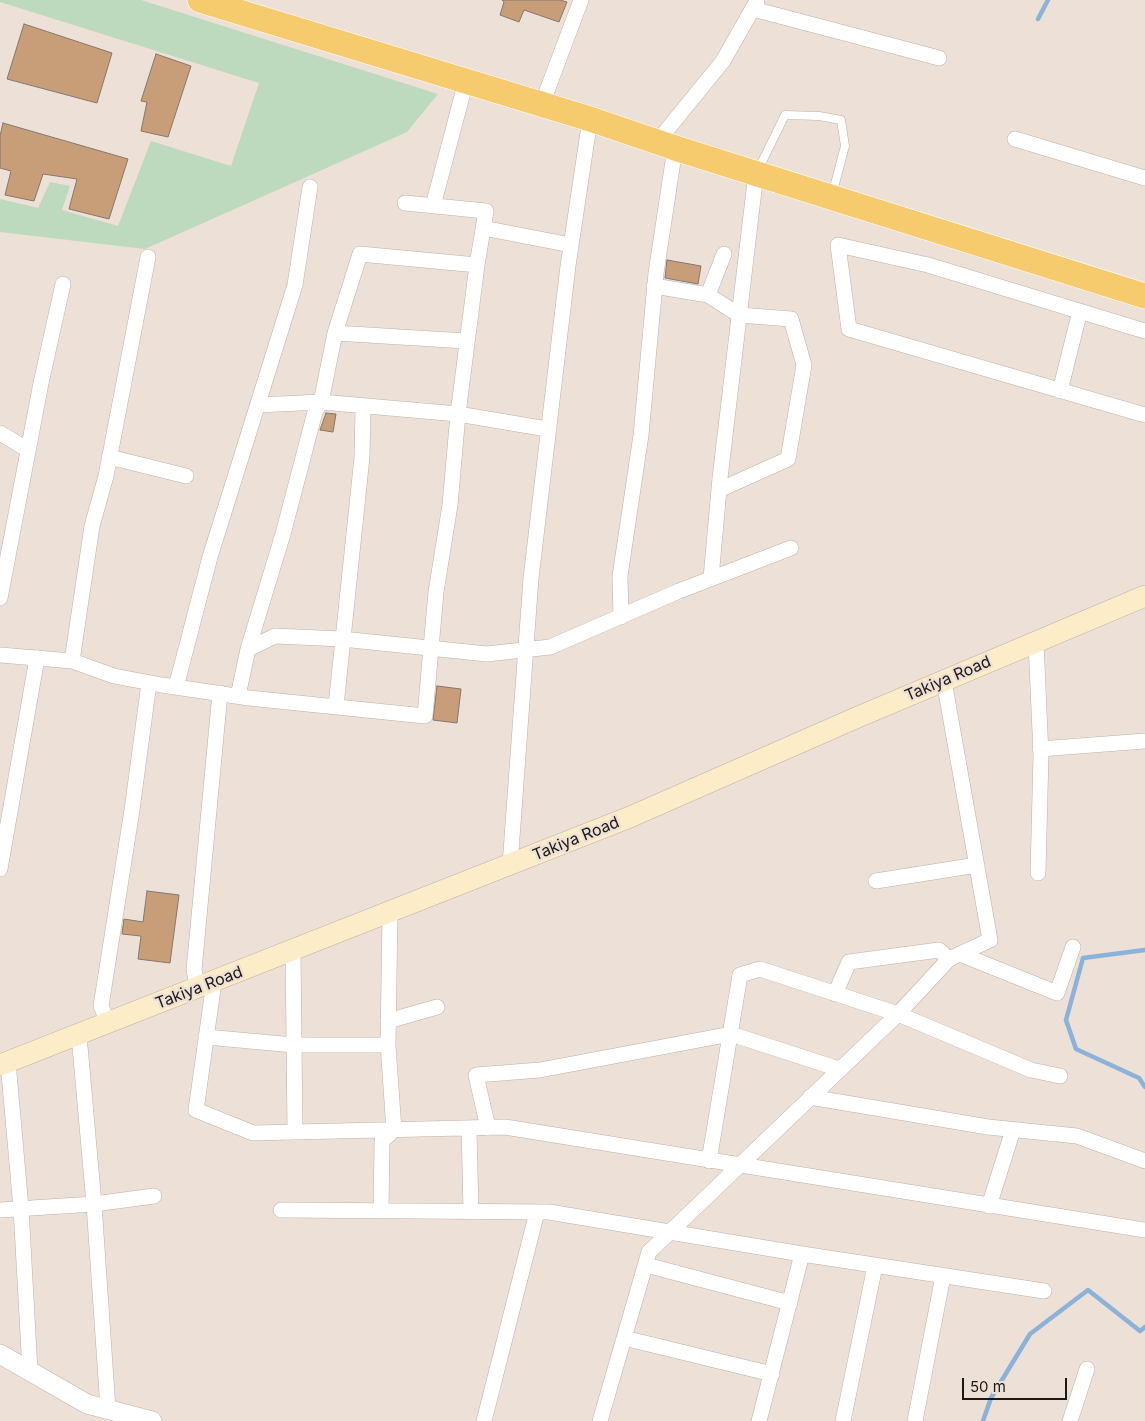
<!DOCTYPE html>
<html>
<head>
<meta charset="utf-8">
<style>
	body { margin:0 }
	#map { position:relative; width:1145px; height:1421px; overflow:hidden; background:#ede0d6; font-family:Inter,sans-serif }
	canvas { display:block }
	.scale { position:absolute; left:962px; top:1378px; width:105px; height:22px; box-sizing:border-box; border:2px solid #1d1815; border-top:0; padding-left:6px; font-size:15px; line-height:18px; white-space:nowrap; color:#1d1815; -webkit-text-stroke:4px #ede0d6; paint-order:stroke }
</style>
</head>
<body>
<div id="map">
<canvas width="1145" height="1421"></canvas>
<div class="scale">50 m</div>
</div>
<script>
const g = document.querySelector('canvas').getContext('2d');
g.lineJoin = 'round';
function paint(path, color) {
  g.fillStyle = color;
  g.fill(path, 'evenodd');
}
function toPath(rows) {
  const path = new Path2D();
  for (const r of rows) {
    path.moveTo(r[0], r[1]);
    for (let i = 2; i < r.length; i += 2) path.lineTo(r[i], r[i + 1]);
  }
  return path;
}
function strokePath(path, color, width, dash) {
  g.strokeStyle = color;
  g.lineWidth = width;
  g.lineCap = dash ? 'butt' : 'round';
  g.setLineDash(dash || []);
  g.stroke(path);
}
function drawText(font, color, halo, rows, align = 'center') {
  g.font = font + ' Inter,sans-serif';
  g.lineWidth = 4.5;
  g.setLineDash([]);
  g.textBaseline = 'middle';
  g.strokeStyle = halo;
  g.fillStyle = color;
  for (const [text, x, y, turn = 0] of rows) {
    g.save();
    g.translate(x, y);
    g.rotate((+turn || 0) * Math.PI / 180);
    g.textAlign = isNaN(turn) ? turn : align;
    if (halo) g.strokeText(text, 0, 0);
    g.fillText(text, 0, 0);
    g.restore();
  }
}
paint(toPath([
	[0,0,141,0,438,94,407,132,145,249,0,232,0,199,38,208,50,182,70,186,62,210,118,226,151,141,231,166,259,83,0,2]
]), '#bdd9be');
strokePath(toPath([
	[1038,19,1048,0],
	[1145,950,1083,958,1066,1020,1076,1049,1139,1078,1145,1087],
	[983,1421,991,1398,1030,1334,1088,1290,1140,1331,1145,1327]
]), '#8bb2d9', 4.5);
const building = toPath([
	[502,0,560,0,567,2,559,22,524,10,519,22,500,15,504,2,502,0],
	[24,24,112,53,97,103,7,79,24,24],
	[156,54,191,66,168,137,141,131,147,102,141,101,156,54],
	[3,123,128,159,109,219,69,209,77,179,43,174,34,201,5,195,11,171,0,168,0,136,3,123],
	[667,260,701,266,698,284,665,278,667,260],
	[326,413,336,414,333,432,320,430,326,413],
	[437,686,461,689,457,723,433,720,437,686],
	[147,891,179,895,170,963,138,959,141,936,122,934,124,919,143,922,147,891]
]);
paint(building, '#c79e78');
strokePath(building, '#83786f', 1);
const service = toPath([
	[758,170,785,115,819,116,841,120,845,146,832,195]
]);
const minor = toPath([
	[753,9,939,58],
	[542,104,581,0],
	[1015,139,1145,178],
	[657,142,723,61,757,1],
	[405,203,486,211,477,265],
	[433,206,466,81],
	[483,228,571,245],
	[654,286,708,295],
	[1145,331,928,265,838,245,849,329,1145,415],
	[335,333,466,341],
	[1060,391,1080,311],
	[258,405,321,402],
	[0,433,28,450],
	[109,457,186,476],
	[719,490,788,459,804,365,791,319,739,315,708,295,724,254],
	[711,578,720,478,756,173],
	[0,598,41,383,63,284],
	[621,617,620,576,641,435,656,273,675,148],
	[1036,642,1041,755,1038,873],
	[248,649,275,636,342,639,487,654,550,647,679,591,791,548],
	[0,655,72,661,92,526,106,476,148,257],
	[72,661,114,676,162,685,249,698,425,716,436,592,450,505,458,414,321,402,335,333,360,254,477,265,458,414,547,429],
	[176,687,210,557,295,285,310,187],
	[238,696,248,649,283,534,315,412,321,402],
	[336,706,362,457,363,407],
	[1040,749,1145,741],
	[510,865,531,578,568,266,590,119],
	[0,869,37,658],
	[876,881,977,865],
	[293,951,295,1132],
	[960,954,1057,993,1073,947],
	[214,982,196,1110,253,1133,505,1127,1145,1230],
	[198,988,194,970,220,693],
	[835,994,849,962,939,950,949,959],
	[388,1021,437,1007],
	[108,1023,101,1006,132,810,149,683],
	[79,1035,94,1204,108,1409],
	[206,1037,294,1045,388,1045,390,913],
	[8,1062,21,1208,30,1371],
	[810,1097,988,1127,1077,1136,1145,1161],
	[469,1128,471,1211],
	[488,1128,476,1075,540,1070,731,1034,839,1069],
	[709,1161,740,975,760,969,898,1014,1031,1070,1060,1076],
	[989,1206,1013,1130],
	[0,1210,94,1204,154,1196],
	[281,1210,549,1212,802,1254,1044,1291],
	[381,1210,382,1141,394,1130,388,1045],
	[646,1265,790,1303],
	[624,1338,772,1374],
	[484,1421,537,1212],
	[600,1421,649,1252,898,1014,949,959,990,940,944,681],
	[759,1421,802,1254],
	[843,1421,875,1266],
	[915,1421,943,1276],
	[1070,1421,1087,1369]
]);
const tertiary = toPath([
	[0,1354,87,1404,152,1421]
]);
const secondary = toPath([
	[0,1065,630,817,858,717,1145,596]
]);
const trunk = toPath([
	[200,0,590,119,675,148,1145,296]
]);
strokePath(service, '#bdb1a7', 9);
strokePath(minor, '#bdb1a7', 16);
strokePath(tertiary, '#bdb1a7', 20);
strokePath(secondary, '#bdb1a7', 22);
strokePath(trunk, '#fff', 26);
strokePath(service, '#fff', 8);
strokePath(minor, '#fff', 15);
strokePath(tertiary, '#fff', 19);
strokePath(secondary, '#fcecc8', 21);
strokePath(trunk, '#f6cb6e', 25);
drawText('16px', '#1d1815', '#ede0d6', [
	["Takiya Road",948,679,-23],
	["Takiya Road",576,839,-22],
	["Takiya Road",199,988,-21]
]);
</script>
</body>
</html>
